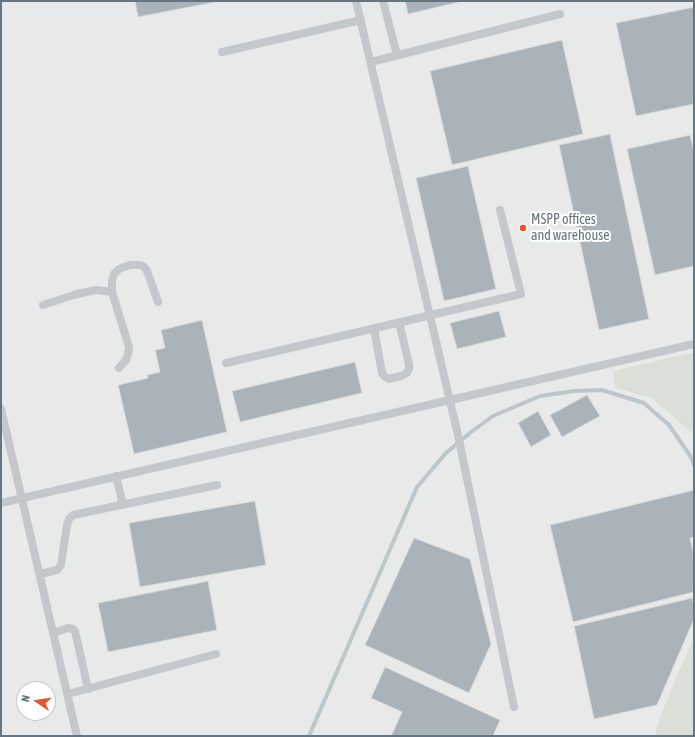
<!DOCTYPE html>
<html>
<head>
<meta charset="utf-8">
<style>
	body { margin:0 }
	#map { position:relative; width:695px; height:737px; overflow:hidden; background:#fafaf8; font-family:"Asap Condensed",sans-serif }
	canvas { display:block }
	.frame { position:absolute; inset:0; border:2px solid #657683; pointer-events:none }
	.north { position:absolute; left:16px; top:681px; width:40px; height:40px; box-sizing:border-box; background:#fff; border:1px solid #c1c8cd; border-radius:50%; rotate:283deg; font-size:11px; font-weight:700; line-height:16px; text-align:center; color:#657683 }
	.north::after { content:''; display:block; margin:auto; width:14px; height:18px; background:#e4572e; clip-path:polygon(50% 0,100% 100%,50% 72%,0 100%) }
</style>
</head>
<body>
<div id="map">
<canvas width="695" height="737"></canvas>
<div class="frame"></div>
<div class="north">N</div>
</div>
<script>
const g = document.querySelector('canvas').getContext('2d');
g.lineJoin = 'round';
function paint(path, color) {
  g.fillStyle = color;
  g.fill(path, 'evenodd');
}
function toPath(rows) {
  const path = new Path2D();
  for (const r of rows) {
    path.moveTo(r[0], r[1]);
    for (let i = 2; i < r.length; i += 2) path.lineTo(r[i], r[i + 1]);
  }
  return path;
}
function strokePath(path, color, width, dash) {
  g.strokeStyle = color;
  g.lineWidth = width;
  g.lineCap = dash ? 'butt' : 'round';
  g.setLineDash(dash || []);
  g.stroke(path);
}
function drawText(font, color, halo, rows, align = 'center') {
  g.font = font + ' "Asap Condensed",sans-serif';
  g.lineWidth = 4;
  g.setLineDash([]);
  g.textBaseline = 'middle';
  g.strokeStyle = halo;
  g.fillStyle = color;
  for (const [text, x, y, turn = 0] of rows) {
    g.save();
    g.translate(x, y);
    g.rotate((+turn || 0) * Math.PI / 180);
    g.textAlign = isNaN(turn) ? turn : align;
    if (halo) g.strokeText(text, 0, 0);
    g.fillText(text, 0, 0);
    g.restore();
  }
}
paint(toPath([
	[1,1,694,1,694,352,613,371,615,388,651,398,691,432,694,436,694,637,668,696,656,730,655,736,1,736],
	[24,689,48,689,48,713,24,713]
]), '#e8e9e9');
paint(toPath([
	[694,352,694,436,691,432,651,398,615,388,613,371],
	[694,637,694,736,655,736,656,730,668,696]
]), '#dadfd7');
strokePath(toPath([
	[309,736,417,487,446,453,471,432,493,416,540,396,574,391,602,390,644,403,669,425,691,457,694,465]
]), '#bbc7cb', 4);
const building = toPath([
	[135,1,221,1,138,17,135,1],
	[405,1,464,1,408,14,405,1],
	[694,7,694,104,636,116,616,23,694,7],
	[562,40,583,134,452,165,430,71,562,40],
	[610,134,649,319,599,330,559,145,610,134],
	[690,135,694,152,694,266,655,275,627,149,690,135],
	[468,166,496,289,444,301,416,178,468,166],
	[499,311,506,337,457,349,450,323,499,311],
	[202,320,227,432,134,454,118,385,148,378,147,375,160,372,155,350,165,348,161,330,202,320],
	[355,362,362,393,240,422,232,391,355,362],
	[587,395,600,416,562,437,550,415,587,395],
	[538,411,551,435,531,447,518,423,538,411],
	[694,490,694,537,690,538,694,556,694,592,573,622,550,525,694,490],
	[255,501,266,565,140,587,129,523,255,501],
	[414,538,470,559,491,644,469,693,365,645,414,538],
	[208,581,217,630,108,652,98,603,208,581],
	[692,598,694,606,694,619,657,705,594,719,574,626,692,598],
	[385,667,500,720,493,736,391,736,402,712,371,698,385,667]
]);
paint(building, '#aab3b9');
strokePath(building, '#dcdcda', 1);
strokePath(toPath([
	[356,1,458,435,514,707],
	[383,1,397,55],
	[222,52,361,20],
	[371,62,560,14],
	[112,292,112,280,114,274,119,269,130,265,139,265,143,266,145,268,147,271,158,302],
	[43,305,77,294,96,290,112,292,129,347,128,354,126,360,119,368],
	[374,328,382,373,385,377,389,379,401,376,407,373,409,368,409,364,399,322],
	[226,363,521,294,500,210],
	[1,409,77,736],
	[116,476,123,505],
	[1,503,694,344],
	[40,574,57,570,61,565,67,525,69,519,73,515,217,485],
	[53,633,68,628,73,629,75,631,88,689],
	[68,694,216,654]
]), '#c3c8cc', 8);
for (const [x, y, r, color] of [
	[523,228,4,"#e4572e"]
]) {
  const dot = new Path2D();
  dot.arc(x, y, r, 0, 2 * Math.PI);
  g.fillStyle = color;
  g.fill(dot);
  strokePath(dot, '#fff', 1.5);
}
drawText('14px', '#657683', '#fff', [
	["MSPP offices",531,220],
	["and warehouse",531,236]
], 'left');
</script>
</body>
</html>
